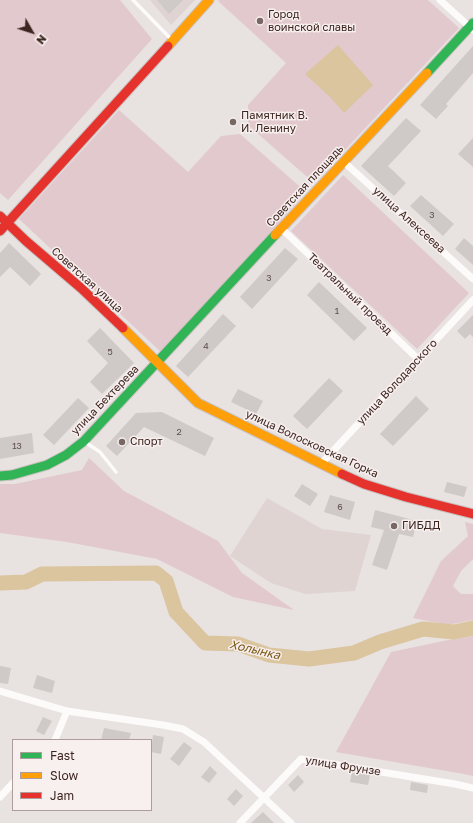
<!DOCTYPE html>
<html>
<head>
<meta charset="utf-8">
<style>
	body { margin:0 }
	#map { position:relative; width:473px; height:823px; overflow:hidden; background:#e8e2e1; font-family:"Golos Text",sans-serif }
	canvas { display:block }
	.legend { position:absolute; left:12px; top:739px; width:140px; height:72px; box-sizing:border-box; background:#f8efef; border:1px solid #ad9e9c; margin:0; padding:5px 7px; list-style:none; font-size:12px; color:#3c251f }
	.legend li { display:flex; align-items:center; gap:8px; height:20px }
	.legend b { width:20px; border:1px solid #ad9e9c }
	.north { position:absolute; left:12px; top:12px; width:40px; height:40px; -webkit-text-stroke:3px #f8efef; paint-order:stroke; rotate:129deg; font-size:11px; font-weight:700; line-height:16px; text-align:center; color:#3c251f }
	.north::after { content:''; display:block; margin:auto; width:14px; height:18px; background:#3c251f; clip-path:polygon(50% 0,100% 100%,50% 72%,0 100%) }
</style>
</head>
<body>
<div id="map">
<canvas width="473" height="823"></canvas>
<ul class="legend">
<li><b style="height:5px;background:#30b455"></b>Fast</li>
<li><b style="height:5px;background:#ff9f0a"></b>Slow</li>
<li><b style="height:5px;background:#e5322d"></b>Jam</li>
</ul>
<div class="north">N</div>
</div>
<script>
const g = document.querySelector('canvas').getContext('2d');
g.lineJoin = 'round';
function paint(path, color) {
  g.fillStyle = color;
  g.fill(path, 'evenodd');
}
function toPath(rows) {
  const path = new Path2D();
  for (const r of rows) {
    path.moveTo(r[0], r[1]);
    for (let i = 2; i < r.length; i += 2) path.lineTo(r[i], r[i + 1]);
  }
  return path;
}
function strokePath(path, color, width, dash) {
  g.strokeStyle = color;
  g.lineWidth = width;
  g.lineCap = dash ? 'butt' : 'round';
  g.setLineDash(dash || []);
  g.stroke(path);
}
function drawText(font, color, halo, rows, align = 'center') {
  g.font = font + ' "Golos Text",sans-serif';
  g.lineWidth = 3;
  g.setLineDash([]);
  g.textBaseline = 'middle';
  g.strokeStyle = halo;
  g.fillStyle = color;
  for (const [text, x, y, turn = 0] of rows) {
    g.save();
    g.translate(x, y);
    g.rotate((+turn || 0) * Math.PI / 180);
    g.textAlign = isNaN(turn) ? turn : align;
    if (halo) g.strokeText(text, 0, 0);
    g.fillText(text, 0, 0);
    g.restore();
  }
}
paint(toPath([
	[150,0,195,0,171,25],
	[267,498,322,529,371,535,355,591,305,594,271,583,230,556]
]), '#e0d4d3');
paint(toPath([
	[0,0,120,0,152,39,8,200,0,193],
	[219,0,428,0,459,28,314,183,248,125,248,105,286,63,218,1],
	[119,110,188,172,221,136,240,134,306,192,162,353,19,219],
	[343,175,469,293,417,349,291,231],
	[89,458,124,491,218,541,242,573,294,610,233,597,157,559,67,542,0,533,0,484,15,484,82,470],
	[465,522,473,524,473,559,461,571,453,586,461,594,473,594,473,620,447,625,413,618,441,561,468,536],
	[473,636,473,776,464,774,336,752,391,652,448,640]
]), '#e2c9ce');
paint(toPath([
	[338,45,373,85,344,113,330,97,305,74]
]), '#dbc59e');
strokePath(toPath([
	[0,583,26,582,42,574,156,573,166,581,176,612,205,643,238,644,269,655,309,659,354,653,380,642,423,629,454,632,473,628]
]), '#dbc59e', 15);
paint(toPath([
	[157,0,183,0,169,14],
	[473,46,473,73,446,104,448,106,436,119,420,105],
	[406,118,421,131,388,166,406,183,394,196,361,166],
	[473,138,473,167,458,154],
	[421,195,454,224,443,236,410,206],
	[464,238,473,246,473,265,455,249],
	[9,243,41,274,30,286,10,267,0,277,0,253],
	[285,248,298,259,252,309,240,297],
	[319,282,367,328,354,341,307,295],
	[223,314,236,326,188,377,176,366],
	[473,315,473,337,470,334,465,339,457,331],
	[100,328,134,363,102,394,90,382,108,363,87,341],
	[329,378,343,391,307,429,293,416],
	[238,389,263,401,256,414,231,402],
	[416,396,429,409,393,446,380,434],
	[78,398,89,408,54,445,43,435],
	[162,412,214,438,205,456,144,427,117,456,106,446,136,413],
	[32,433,34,453,0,459,0,438],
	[447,482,467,487,464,497,444,492],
	[302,484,318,494,310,506,294,496],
	[330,495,355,502,350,520,324,512],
	[375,510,417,521,413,537,399,534,387,570,372,565,384,530,371,527],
	[0,666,11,668,8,684,0,683],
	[37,675,55,681,52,693,33,688],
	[43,717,52,721,44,735,36,731],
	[104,728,131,733,129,740,101,740],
	[153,735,164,737,161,754,151,752],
	[184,742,192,748,179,766,170,759],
	[210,766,217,773,209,783,201,777],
	[352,772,370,775,368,785,350,782],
	[298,775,304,782,294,792,288,785],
	[411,782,428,785,427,793,410,790],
	[236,789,243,796,234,806,227,799],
	[263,812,274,823,251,823]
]), '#cfc9c8');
const fast = toPath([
	[427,73,473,23],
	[0,476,12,475,47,465,66,455,84,441,275,235]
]);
const slow = toPath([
	[168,46,209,0],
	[275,235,427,73],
	[123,328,198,403,342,474]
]);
const jam = toPath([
	[0,216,26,241,81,288,123,328],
	[0,231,168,46],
	[342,474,364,484,406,497,473,514]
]);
strokePath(fast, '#c8c0be', 11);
strokePath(slow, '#c8c0be', 11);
strokePath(jam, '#c8c0be', 11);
strokePath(toPath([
	[133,0,171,39],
	[85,442,100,452,116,472]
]), '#fcfbfa', 3.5);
strokePath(toPath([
	[440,0,473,30],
	[344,162,473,279],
	[282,229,418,359],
	[321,464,473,300],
	[0,691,67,711,163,725,183,729,204,742,291,823],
	[55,740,67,711],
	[0,797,13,783],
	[240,823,301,759,455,784,473,788]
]), '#fcfbfa', 7);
strokePath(fast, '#30b455', 9);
strokePath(slow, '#ff9f0a', 9);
strokePath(jam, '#e5322d', 9);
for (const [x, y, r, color] of [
	[260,21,4,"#786763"],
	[233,122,4,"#786763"],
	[122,442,4,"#786763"],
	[394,526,4,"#786763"]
]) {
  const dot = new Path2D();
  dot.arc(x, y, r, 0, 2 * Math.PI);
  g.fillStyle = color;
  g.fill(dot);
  strokePath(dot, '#f8efef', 1.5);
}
drawText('9px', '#62504b', null, [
	["3",432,215],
	["3",269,278],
	["1",337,311],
	["4",206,346],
	["5",110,352],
	["2",179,432],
	["13",17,446],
	["6",340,507]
]);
drawText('11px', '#3c251f', '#f8efef', [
	["Город",268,15],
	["воинской славы",268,28],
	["Памятник В.",241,116],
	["И. Ленину",241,129],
	["Спорт",130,442],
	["ГИБДД",402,526]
], 'left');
drawText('11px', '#3c251f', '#f8efef', [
	["Советская площадь",305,186,-47],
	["улица Алексеева",409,220,42],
	["Советская улица",87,280,42],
	["Театральный проезд",350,294,44],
	["улица Володарского",397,382,-47],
	["улица Бехтерева",105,400,-46],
	["улица Волосковская Горка",312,444,25],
	["улица Фрунзе",343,766,9]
]);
drawText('italic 12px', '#7b5915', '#f8efef', [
	["Холынка",255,650,13]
]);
</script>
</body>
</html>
